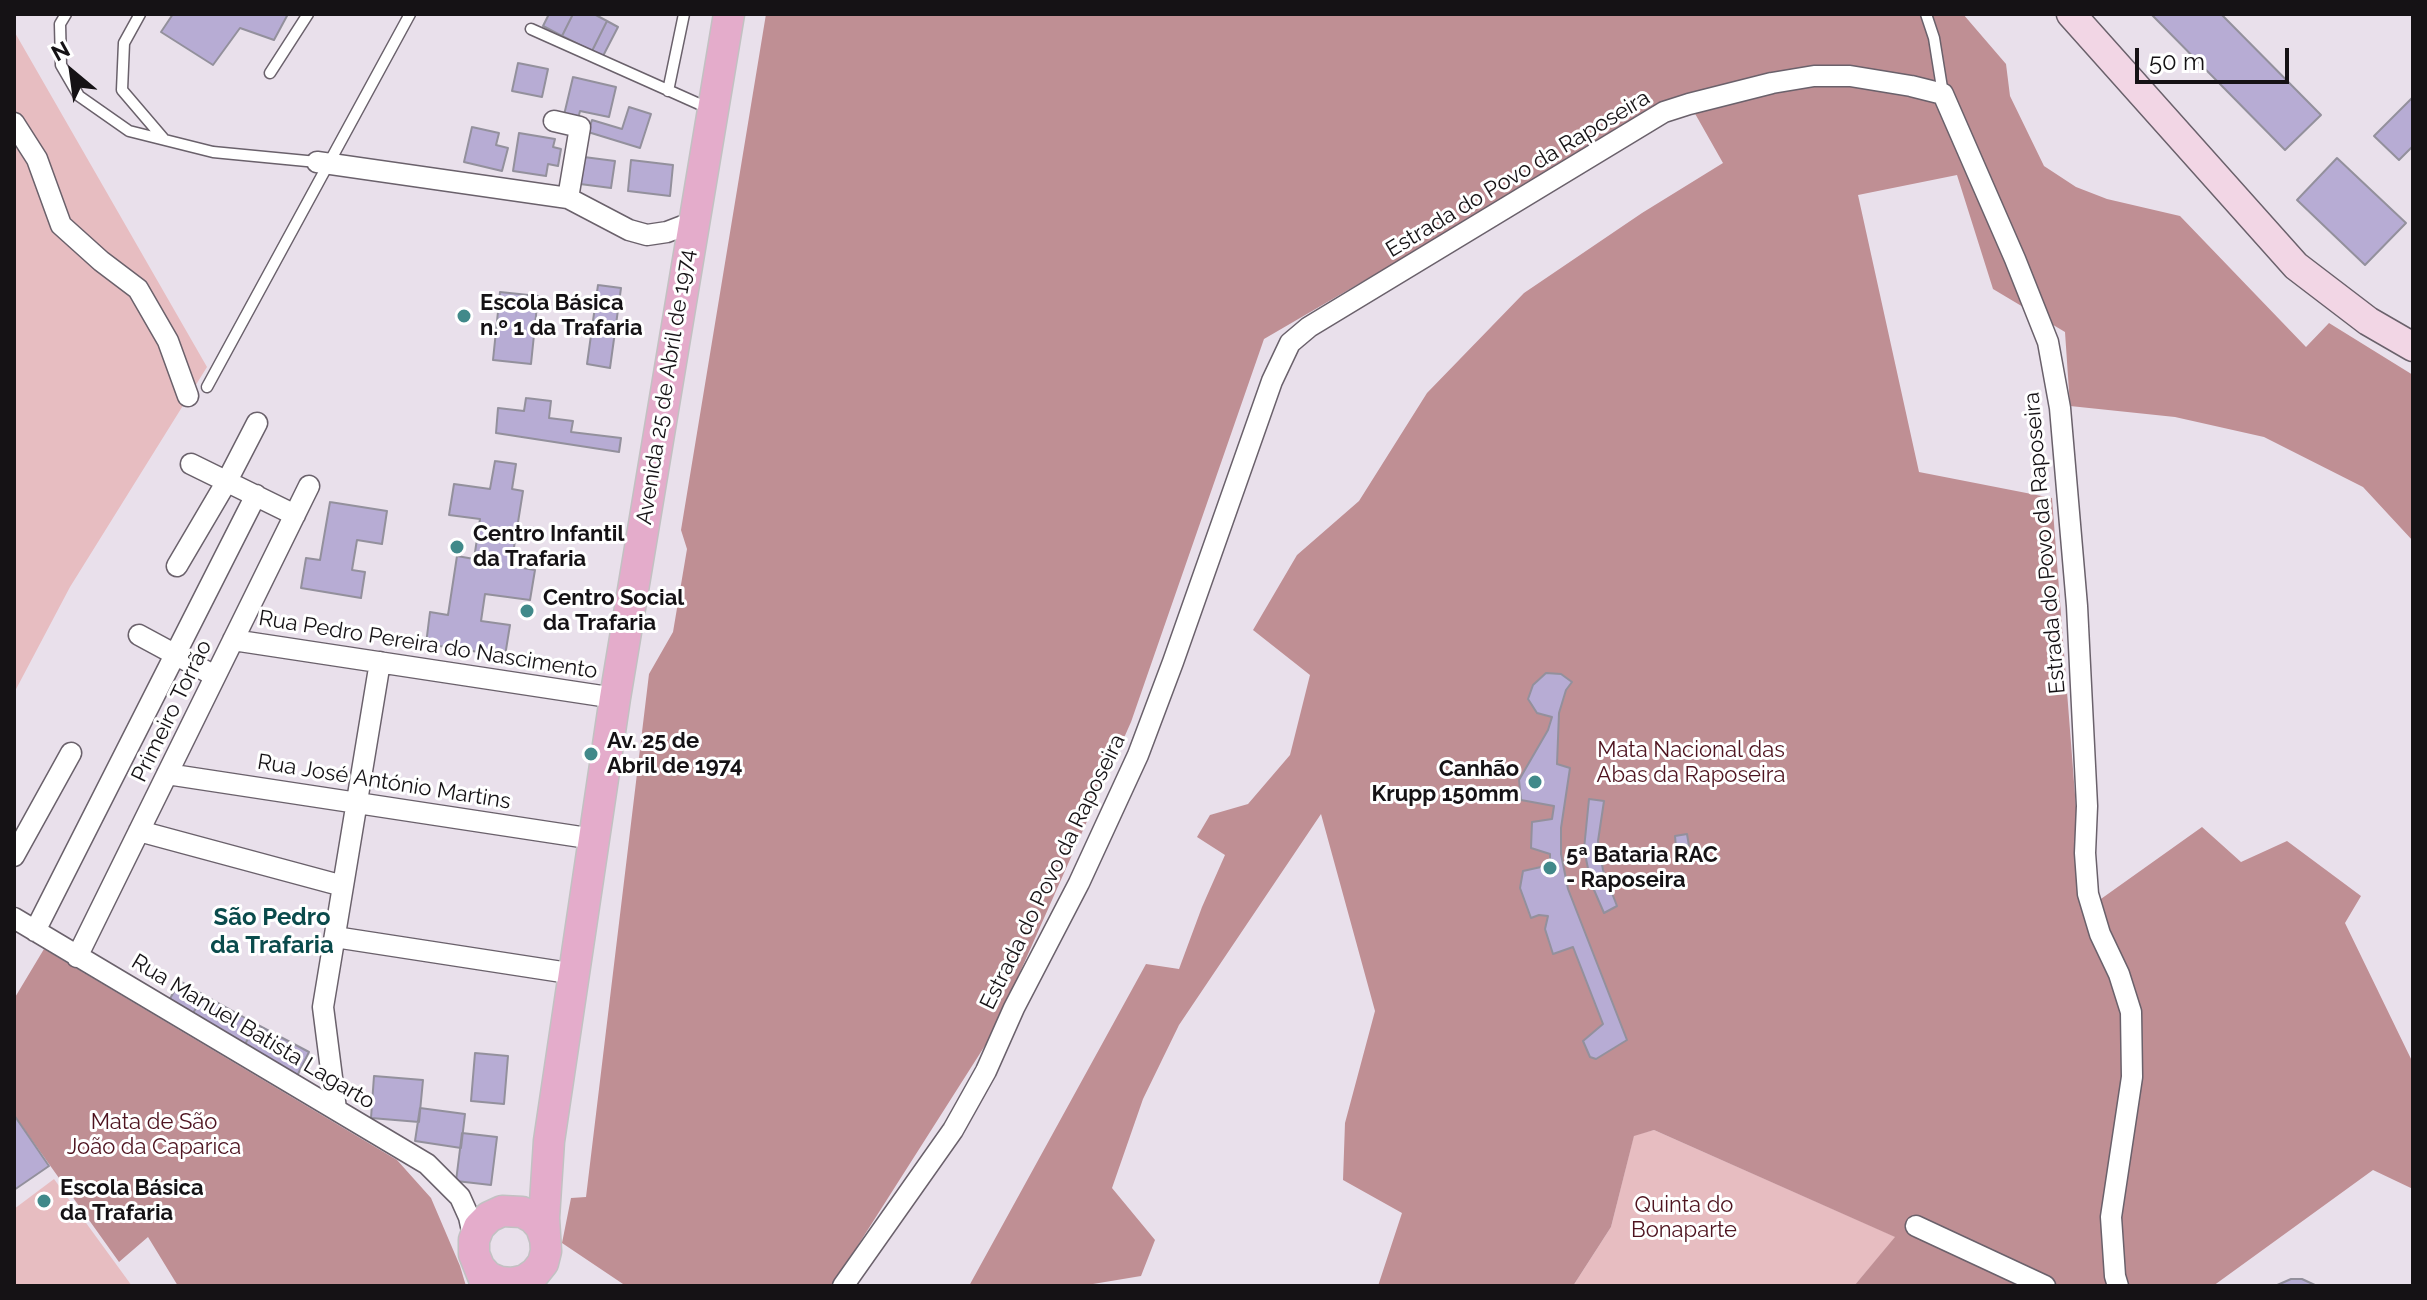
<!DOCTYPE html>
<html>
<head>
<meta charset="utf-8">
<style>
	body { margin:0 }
	#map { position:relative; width:2427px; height:1300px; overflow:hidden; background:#e9e0eb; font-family:Raleway,sans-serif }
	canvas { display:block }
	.frame { position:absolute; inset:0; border:16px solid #151215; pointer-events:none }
	.north { position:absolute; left:32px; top:32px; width:80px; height:80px; -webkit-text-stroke:6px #fff; paint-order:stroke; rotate:331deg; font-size:22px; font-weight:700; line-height:32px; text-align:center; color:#151215 }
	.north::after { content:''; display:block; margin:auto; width:28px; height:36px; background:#151215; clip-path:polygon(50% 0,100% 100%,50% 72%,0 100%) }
	.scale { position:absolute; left:2135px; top:48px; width:154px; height:36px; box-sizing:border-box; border:4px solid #151215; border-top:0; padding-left:10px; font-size:24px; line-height:28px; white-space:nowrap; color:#151215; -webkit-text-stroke:6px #fff; paint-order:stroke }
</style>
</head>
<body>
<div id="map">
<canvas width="2427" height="1300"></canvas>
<div class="frame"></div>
<div class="north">N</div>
<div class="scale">50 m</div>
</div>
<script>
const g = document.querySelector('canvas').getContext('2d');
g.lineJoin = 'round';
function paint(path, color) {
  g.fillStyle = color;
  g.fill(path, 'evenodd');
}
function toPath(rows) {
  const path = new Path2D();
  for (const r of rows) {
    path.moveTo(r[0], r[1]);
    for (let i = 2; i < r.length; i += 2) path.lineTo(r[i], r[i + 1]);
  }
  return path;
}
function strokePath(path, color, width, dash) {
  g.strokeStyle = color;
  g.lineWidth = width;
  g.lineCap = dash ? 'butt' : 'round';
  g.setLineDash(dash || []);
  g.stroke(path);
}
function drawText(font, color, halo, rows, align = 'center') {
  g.font = font + ' Raleway,sans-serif';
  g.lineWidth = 6;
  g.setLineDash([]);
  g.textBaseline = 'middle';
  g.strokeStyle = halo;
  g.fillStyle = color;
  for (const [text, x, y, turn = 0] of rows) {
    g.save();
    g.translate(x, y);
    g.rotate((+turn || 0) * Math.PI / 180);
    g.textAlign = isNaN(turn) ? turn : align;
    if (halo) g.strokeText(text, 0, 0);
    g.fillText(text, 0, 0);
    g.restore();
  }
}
paint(toPath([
	[14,31,207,367,70,587,14,693],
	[1654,1130,1896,1237,1854,1286,1573,1286,1611,1227,1634,1135],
	[54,1179,132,1286,14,1286,14,1209]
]), '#e7bdc1');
paint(toPath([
	[766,14,1963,14,2006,64,2010,96,2044,166,2076,187,2107,199,2180,216,2306,347,2329,323,2413,375,2413,541,2363,487,2264,437,2175,417,2070,406,2065,332,1993,289,1957,175,1858,195,1919,472,2052,498,2084,911,2202,827,2241,862,2287,841,2361,896,2345,923,2413,1063,2413,1189,2373,1170,2213,1286,1854,1286,1895,1237,1654,1130,1634,1136,1611,1227,1573,1286,1378,1286,1402,1213,1343,1180,1345,1123,1375,1011,1321,814,1179,1025,1143,1099,1112,1188,1155,1240,1141,1276,1081,1286,969,1286,1146,964,1179,969,1202,907,1225,855,1197,837,1210,815,1248,804,1290,755,1310,675,1253,630,1297,555,1359,501,1427,393,1524,293,1642,213,1723,163,1689,103,1681,96,1264,339,1131,722,993,1033,832,1286,626,1286,562,1243,571,1198,586,1197,649,674,673,632,687,549,681,530],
	[44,949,397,1160,431,1198,460,1266,466,1286,178,1286,148,1237,119,1262,14,1115,14,999]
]), '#bf8f94');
const building = toPath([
	[173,14,288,14,274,40,240,28,213,65,161,32,173,14],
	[549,14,573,14,562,36,543,26,549,14],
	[573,14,594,14,607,21,592,51,562,36,573,14],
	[2151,14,2221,14,2321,115,2285,150,2151,14],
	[607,21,618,27,603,56,592,51,607,21],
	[518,63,548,69,542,97,512,91,518,63],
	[573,77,616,87,609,117,580,111,578,119,564,115,573,77],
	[2413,97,2413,146,2399,160,2374,136,2413,97],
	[629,107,651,114,640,148,588,132,592,120,622,129,629,107],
	[472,127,499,133,496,145,508,148,502,171,464,162,472,127],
	[519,133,555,139,553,147,561,149,558,166,548,164,546,176,513,171,519,133],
	[584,157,615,161,611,188,580,184,584,157],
	[2337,158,2406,223,2365,265,2297,200,2337,158],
	[631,160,673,165,670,196,628,191,631,160],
	[598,285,621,288,610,368,587,364,598,285],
	[500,292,538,296,531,364,493,360,500,292],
	[526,398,551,401,549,418,573,421,571,432,621,438,619,452,496,433,498,408,524,411,526,398],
	[495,461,516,464,512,489,523,491,511,566,535,570,530,600,485,594,481,621,510,625,505,656,426,644,430,612,448,615,457,556,474,559,480,519,449,515,454,484,490,489,495,461],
	[330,502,387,511,382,544,357,540,352,570,365,572,361,598,301,588,306,558,320,560,330,502],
	[1546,673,1561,674,1572,682,1566,690,1559,713,1557,764,1570,768,1561,828,1561,854,1568,889,1627,1040,1596,1059,1590,1057,1583,1041,1603,1024,1573,947,1553,954,1545,929,1548,916,1539,915,1531,918,1520,888,1523,871,1550,865,1550,854,1531,848,1532,822,1552,819,1554,806,1521,800,1519,780,1548,730,1552,717,1537,713,1528,699,1533,685,1546,673],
	[1589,799,1604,801,1598,841,1603,870,1617,906,1604,913,1591,883,1584,849,1589,799],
	[1687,834,1689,846,1676,847,1675,836,1687,834],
	[180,981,204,995,190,1018,167,1004,180,981],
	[204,995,256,1024,243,1048,190,1018,204,995],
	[256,1024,309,1052,297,1076,243,1048,256,1024],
	[475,1053,508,1056,504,1104,471,1101,475,1053],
	[374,1076,423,1080,419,1122,371,1118,374,1076],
	[420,1108,465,1114,461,1148,415,1141,420,1108],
	[14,1115,49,1166,14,1190,14,1115],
	[462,1133,497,1137,491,1185,456,1181,462,1133],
	[2291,1279,2302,1279,2317,1286,2275,1286,2291,1279]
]);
paint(building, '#b7acd4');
strokePath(building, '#93909c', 2);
const lane = toPath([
	[66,14,60,24,61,65,79,96,129,131,213,152,317,162],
	[140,14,124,43,122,90,163,138],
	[1926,14,1934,38,1943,94],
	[531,29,708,108],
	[270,73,308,14],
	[668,91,684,14],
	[207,387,410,14]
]);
const street = toPath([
	[554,121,580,127,568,198],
	[14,123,37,159,61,225,101,261,138,289,168,341,188,396],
	[317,162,568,198,629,230,647,235,667,232,693,222],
	[191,464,295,515],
	[177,566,227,481,257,423],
	[139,635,215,676],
	[233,640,615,698],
	[167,774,594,839],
	[139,831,343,886],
	[14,856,71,753],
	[14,918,427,1164,460,1197,469,1217,474,1240],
	[35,931,256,495],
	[335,937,575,974],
	[77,957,309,486],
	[336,1109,323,1007,380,662],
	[1916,1226,2045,1286],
	[843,1286,953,1130,986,1071,1014,1008,1079,883,1138,755,1173,662,1272,381,1290,343,1309,327,1664,112,1689,104,1772,83,1814,76,1850,76,1911,86,1943,94,2015,259,2048,342,2060,408,2077,606,2087,806,2085,853,2088,894,2100,934,2119,974,2131,1012,2132,1077,2111,1217,2115,1276,2118,1286]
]);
const secondary = toPath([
	[2071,14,2296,266,2368,321,2413,347]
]);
const primary = toPath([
	[480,1268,488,1277,500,1282,512,1283,525,1280,535,1273,543,1263,546,1251,544,1218,549,1141,615,698,729,14],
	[486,1284,474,1254,474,1240,479,1227,489,1217,502,1211,522,1212,533,1218,541,1227,545,1239]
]);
strokePath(lane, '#6a616b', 13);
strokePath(street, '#6a616b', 23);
strokePath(secondary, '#6a616b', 31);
strokePath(primary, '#c2c1c2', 33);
strokePath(lane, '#fff', 10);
strokePath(street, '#fff', 20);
strokePath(secondary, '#f2d6e5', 28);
strokePath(primary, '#e4accb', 30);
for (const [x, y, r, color] of [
	[464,316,8,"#41898a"],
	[457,547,8,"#41898a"],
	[527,611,8,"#41898a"],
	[591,754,8,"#41898a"],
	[1535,782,8,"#41898a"],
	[1550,868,8,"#41898a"],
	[44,1201,8,"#41898a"]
]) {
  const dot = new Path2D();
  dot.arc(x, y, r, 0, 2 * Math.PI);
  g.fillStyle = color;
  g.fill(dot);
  strokePath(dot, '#fff', 3);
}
drawText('22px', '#151215', '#fff', [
	["Estrada do Povo da Raposeira",1518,174,-31],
	["Avenida 25 de Abril de 1974",666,387,-81],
	["Estrada do Povo da Raposeira",2045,543,-95],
	["Rua Pedro Pereira do Nascimento",428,645,9],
	["Primeiro Torrão",172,711,-64],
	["Rua José António Martins",384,782,9],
	["Estrada do Povo da Raposeira",1053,872,-64],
	["Rua Manuel Batista Lagarto",253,1032,31]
]);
drawText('bold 22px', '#151215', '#fff', [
	["Escola Básica",480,303],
	["n.º 1 da Trafaria",480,328],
	["Centro Infantil",473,534],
	["da Trafaria",473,559],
	["Centro Social",543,598],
	["da Trafaria",543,623],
	["Av. 25 de",607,741],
	["Abril de 1974",607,766],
	["Canhão",1519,769,"right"],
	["Krupp 150mm",1519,794,"right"],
	["5ª Bataria RAC",1566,855],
	["- Raposeira",1566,880],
	["Escola Básica",60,1188],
	["da Trafaria",60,1213]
], 'left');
drawText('22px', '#4e131f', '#fff', [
	["Mata Nacional das",1691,750],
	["Abas da Raposeira",1691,775],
	["Mata de São",154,1122],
	["João da Caparica",154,1147],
	["Quinta do",1684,1205],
	["Bonaparte",1684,1230]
]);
drawText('bold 24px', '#0a4b4c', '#fff', [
	["São Pedro",272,918],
	["da Trafaria",272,946]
]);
</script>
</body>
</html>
